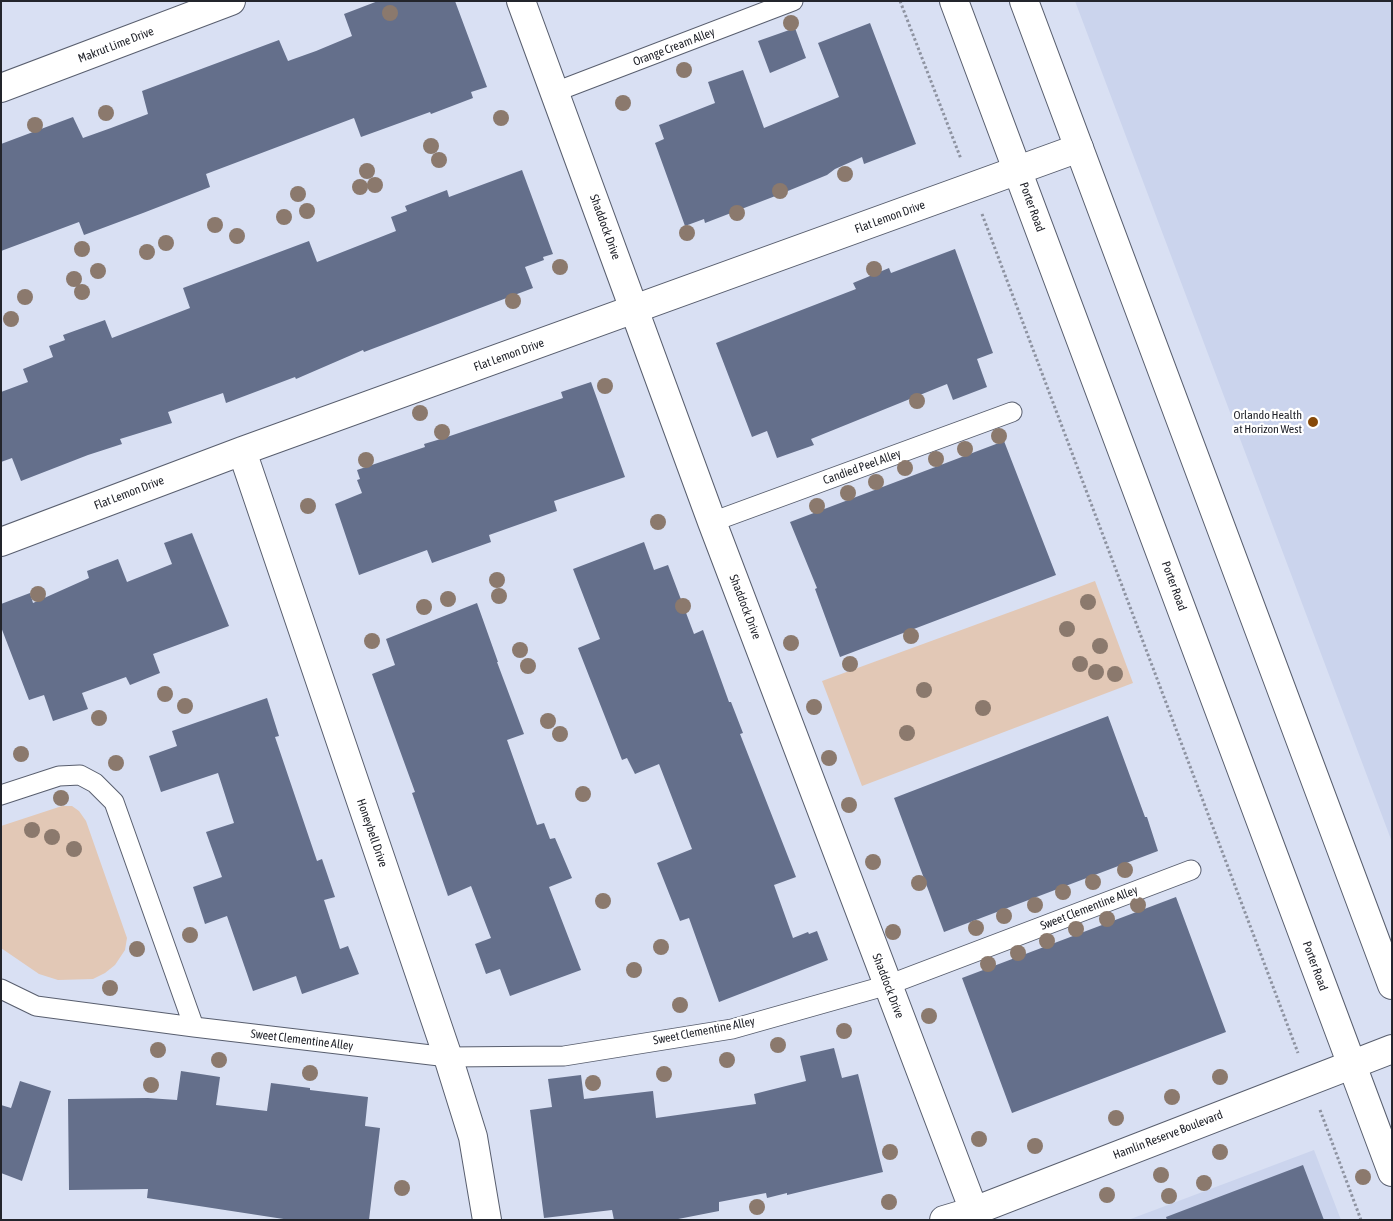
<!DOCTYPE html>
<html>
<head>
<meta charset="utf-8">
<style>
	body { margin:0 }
	#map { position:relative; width:1393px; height:1221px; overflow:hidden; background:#d9e0f3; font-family:"Asap Condensed",sans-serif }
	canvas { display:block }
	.frame { position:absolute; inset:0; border:2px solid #23252c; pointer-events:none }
</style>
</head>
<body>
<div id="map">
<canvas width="1393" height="1221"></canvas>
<div class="frame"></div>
</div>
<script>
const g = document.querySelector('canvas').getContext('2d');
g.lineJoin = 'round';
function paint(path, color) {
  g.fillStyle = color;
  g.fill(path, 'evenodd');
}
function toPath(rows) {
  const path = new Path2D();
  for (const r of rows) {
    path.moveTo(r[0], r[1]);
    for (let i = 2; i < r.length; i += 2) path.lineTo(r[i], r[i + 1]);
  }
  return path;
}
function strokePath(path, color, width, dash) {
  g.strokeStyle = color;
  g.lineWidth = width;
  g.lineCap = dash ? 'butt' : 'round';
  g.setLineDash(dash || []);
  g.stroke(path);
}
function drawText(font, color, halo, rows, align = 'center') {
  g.font = font + ' "Asap Condensed",sans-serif';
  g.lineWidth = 4.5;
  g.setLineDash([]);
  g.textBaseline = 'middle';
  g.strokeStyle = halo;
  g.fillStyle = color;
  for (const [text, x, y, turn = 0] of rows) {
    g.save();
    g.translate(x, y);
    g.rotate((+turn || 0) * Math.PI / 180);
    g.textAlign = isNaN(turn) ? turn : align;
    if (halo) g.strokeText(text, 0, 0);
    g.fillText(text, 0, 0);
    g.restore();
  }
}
paint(toPath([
	[1075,1,1392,1,1392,842],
	[1314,1150,1341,1220,1128,1220]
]), '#cbd4ed');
paint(toPath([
	[1095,581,1133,683,862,786,822,681],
	[62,806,72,806,79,811,86,821,127,938,125,950,115,965,105,973,93,979,58,980,39,974,1,948,1,826]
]), '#e2c8b6');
paint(toPath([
	[378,1,455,1,487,87,471,92,473,98,431,114,430,112,361,137,354,118,206,174,210,187,143,213,84,235,79,222,1,251,1,144,73,117,83,138,111,128,148,114,142,91,279,40,288,61,316,51,352,36,344,14],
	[870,23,916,144,864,164,862,157,835,169,827,175,778,195,705,223,704,219,685,226,655,143,664,139,659,125,715,103,708,82,743,70,764,128,839,97,818,43],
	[795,28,806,58,770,73,758,41],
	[522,170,553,254,543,257,544,260,525,267,533,288,364,352,363,350,296,379,295,377,226,403,223,393,168,412,172,423,120,439,122,444,88,455,21,481,12,458,1,462,1,392,28,382,23,369,53,357,49,346,65,340,63,335,105,320,112,338,190,308,183,288,309,241,317,262,396,231,391,217,407,211,405,206,447,190,449,197],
	[955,249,993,353,977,359,987,387,953,400,947,384,811,439,814,445,777,458,767,431,752,437,716,343,856,289,853,283,889,268,891,273],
	[591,382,625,477,554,501,557,511,489,535,491,542,432,563,427,550,359,575,335,504,362,493,357,480,360,479,357,470,425,447,424,444,444,438,563,398,561,392],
	[1004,441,1056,575,840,657,815,589,817,588,790,522],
	[192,533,229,626,153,654,160,673,130,685,126,677,82,693,88,709,53,721,44,695,29,700,1,627,1,604,30,593,33,603,89,578,87,571,118,559,127,582,172,564,164,543],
	[644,542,654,570,668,565,694,634,703,630,729,702,731,702,743,733,740,734,796,877,774,885,793,938,808,932,809,934,817,931,828,960,719,1002,689,918,680,921,657,863,692,849,659,764,635,774,627,758,622,760,578,648,600,639,573,569],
	[477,603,498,662,497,662,524,734,507,740,537,825,544,823,550,839,555,838,572,878,549,887,581,970,510,996,500,969,486,974,475,944,491,938,471,886,448,896,412,793,415,792,372,674,395,665,386,639],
	[267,698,279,736,275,737,317,861,322,859,335,897,324,900,340,949,348,946,359,974,302,994,296,976,253,991,227,916,205,924,193,887,222,877,206,832,234,823,218,773,161,792,149,756,177,746,172,731],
	[1108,716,1145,817,1147,817,1158,851,944,932,894,798],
	[1176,897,1226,1032,1012,1113,962,978],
	[834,1048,842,1078,858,1074,883,1172,787,1195,787,1193,767,1198,766,1193,719,1202,719,1211,673,1220,614,1220,612,1210,544,1218,530,1110,552,1107,548,1079,581,1075,584,1099,653,1091,656,1118,756,1104,754,1094,806,1081,800,1056],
	[181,1071,220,1077,216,1105,267,1111,271,1083,310,1088,310,1090,368,1097,365,1126,380,1128,369,1220,290,1220,147,1198,148,1189,69,1190,68,1099,148,1098,177,1100],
	[20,1081,51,1091,22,1181,1,1173,1,1105,11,1108],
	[1303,1165,1324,1220,1167,1220,1166,1217]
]), '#646f8b');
const service = toPath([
	[555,92,793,1],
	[712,522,1012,412],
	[1,795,59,776,80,775,95,783,114,802,194,1027],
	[1,989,36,1006,194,1027,448,1057,564,1056,732,1029,888,985,1191,870]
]);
const minor = toPath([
	[521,1,712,522,974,1211],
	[1,88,231,1],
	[242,451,448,1057,473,1137,487,1220],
	[1,542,242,451,1079,148],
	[944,1220,974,1211,1392,1049]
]);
const tertiary = toPath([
	[954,1,1392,1172],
	[1024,1,1392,985]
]);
strokePath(service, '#585e6e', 21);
strokePath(minor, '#585e6e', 30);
strokePath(tertiary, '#585e6e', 30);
strokePath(toPath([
	[900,1,961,159],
	[982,214,1298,1053],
	[1320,1110,1361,1220]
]), '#8e93a1', 3, [2.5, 2.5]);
strokePath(service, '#fff', 19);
strokePath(minor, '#fff', 28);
strokePath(tertiary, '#fff', 28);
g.fillStyle = '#8b796d';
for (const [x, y] of [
	[390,13],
	[791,23],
	[684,70],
	[623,103],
	[106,113],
	[501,118],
	[35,125],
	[431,146],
	[439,160],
	[367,171],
	[845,174],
	[375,185],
	[360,187],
	[780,191],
	[298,194],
	[307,211],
	[737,213],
	[284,217],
	[215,225],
	[687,233],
	[237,236],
	[166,243],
	[82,249],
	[147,252],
	[560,267],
	[874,269],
	[98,271],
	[74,279],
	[82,292],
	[25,297],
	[513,301],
	[11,319],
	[605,386],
	[917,401],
	[420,413],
	[442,432],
	[999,436],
	[965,449],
	[936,459],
	[366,460],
	[905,468],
	[876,482],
	[848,493],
	[308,506],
	[817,506],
	[658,522],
	[497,580],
	[38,594],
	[499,596],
	[448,599],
	[1088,602],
	[683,606],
	[424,607],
	[1067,629],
	[911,636],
	[372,641],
	[791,643],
	[1100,646],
	[520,650],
	[850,664],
	[1080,664],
	[528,666],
	[1096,672],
	[1115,674],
	[924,690],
	[165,694],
	[185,706],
	[814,707],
	[983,708],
	[99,718],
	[548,721],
	[907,733],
	[560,734],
	[21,754],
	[829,758],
	[116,763],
	[583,794],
	[61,798],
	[849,805],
	[32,830],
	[52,837],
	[74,849],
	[873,862],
	[1125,870],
	[1093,882],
	[919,883],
	[1063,892],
	[603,901],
	[1035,905],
	[1138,905],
	[1004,916],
	[1107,919],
	[976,928],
	[1076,929],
	[893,932],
	[190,935],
	[1047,941],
	[661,947],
	[137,949],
	[1018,953],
	[988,964],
	[634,970],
	[110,988],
	[680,1005],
	[929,1016],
	[844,1031],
	[778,1045],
	[158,1050],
	[219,1060],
	[727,1060],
	[310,1073],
	[664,1074],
	[1220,1077],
	[593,1083],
	[151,1085],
	[1172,1097],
	[1116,1118],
	[979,1139],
	[1035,1146],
	[890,1152],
	[1220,1152],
	[1161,1175],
	[1363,1177],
	[1204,1183],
	[402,1188],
	[1107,1195],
	[1169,1196],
	[889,1202],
	[757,1207]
]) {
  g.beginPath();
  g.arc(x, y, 8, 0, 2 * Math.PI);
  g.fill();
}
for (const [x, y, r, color] of [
	[1313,422,6,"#864909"]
]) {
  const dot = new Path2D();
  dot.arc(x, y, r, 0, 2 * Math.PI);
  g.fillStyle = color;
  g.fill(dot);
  strokePath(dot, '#fff', 2);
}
drawText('12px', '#23252c', '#fff', [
	["Makrut Lime Drive",116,45,-21],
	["Orange Cream Alley",674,47,-21],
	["Porter Road",1032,207,70],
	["Flat Lemon Drive",890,217,-20],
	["Shaddock Drive",605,227,70],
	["Flat Lemon Drive",509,355,-20],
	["Candied Peel Alley",862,467,-20],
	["Flat Lemon Drive",129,493,-21],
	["Porter Road",1174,586,70],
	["Shaddock Drive",745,607,69],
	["Honeybell Drive",372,833,71],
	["Sweet Clementine Alley",1089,908,-21],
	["Porter Road",1315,966,70],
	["Shaddock Drive",888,986,69],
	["Sweet Clementine Alley",704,1031,-11],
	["Sweet Clementine Alley",302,1040,7],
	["Hamlin Reserve Boulevard",1168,1135,-21]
]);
drawText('12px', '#23252c', '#fff', [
	["Orlando Health",1302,415],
	["at Horizon West",1302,429]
], 'right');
</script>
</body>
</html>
